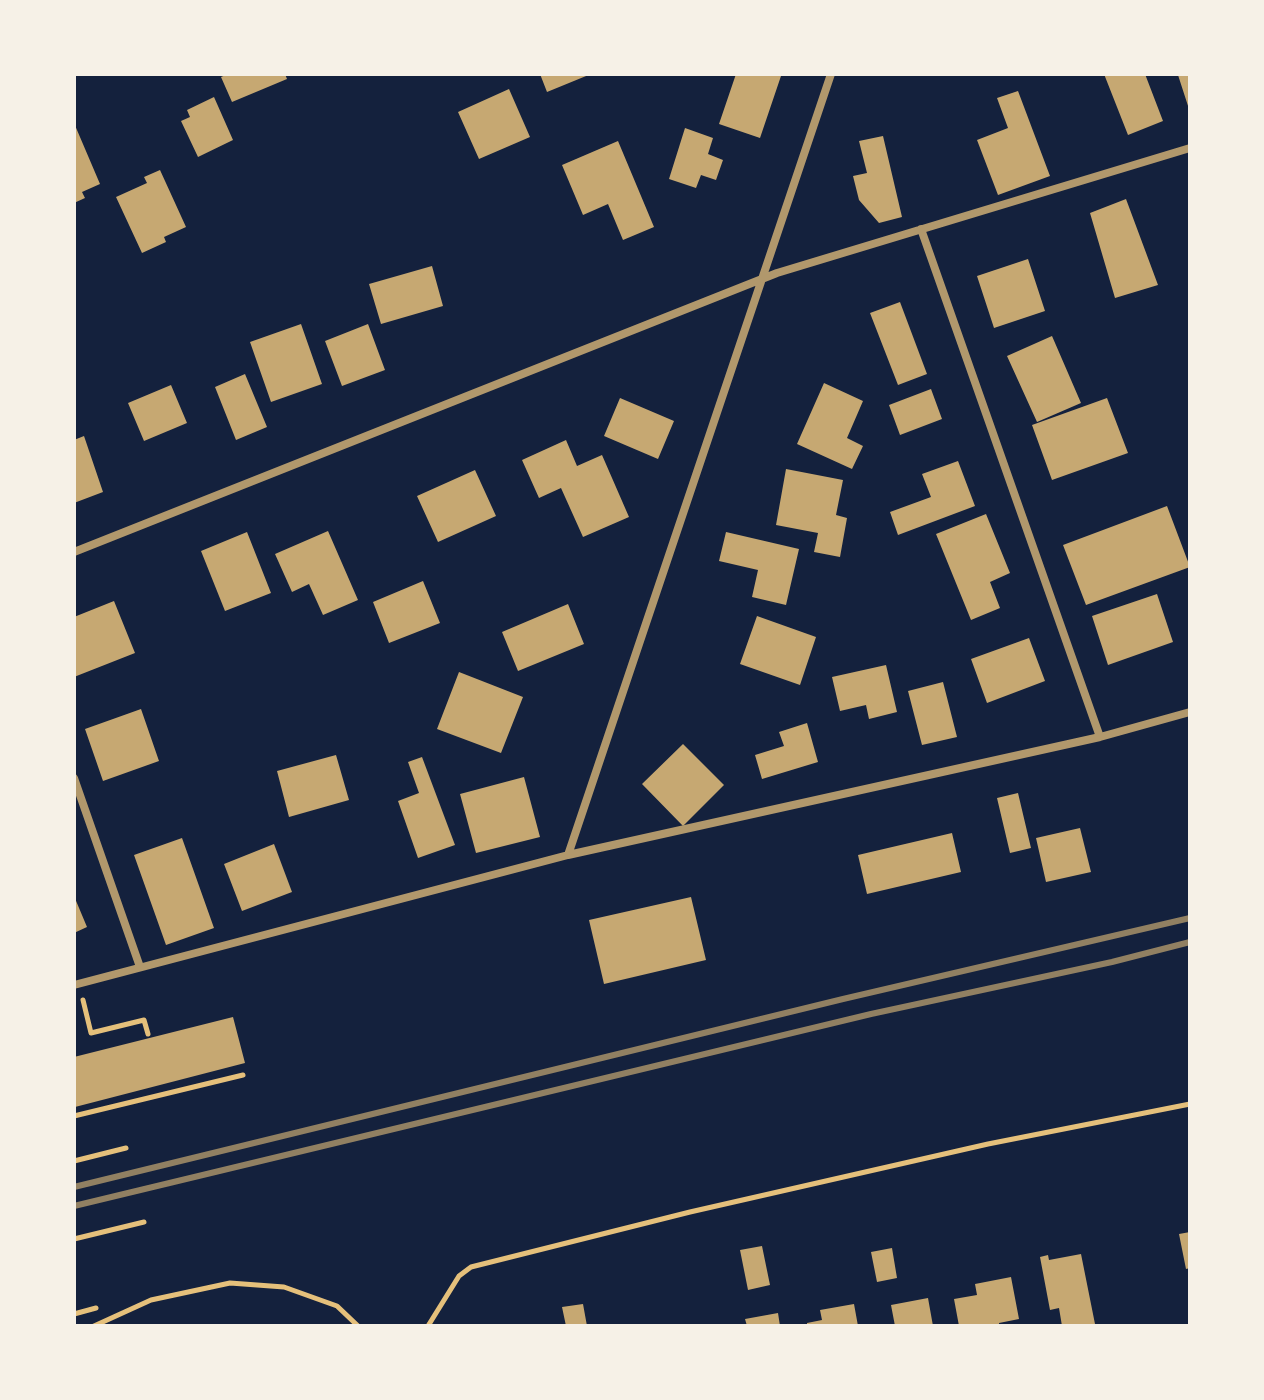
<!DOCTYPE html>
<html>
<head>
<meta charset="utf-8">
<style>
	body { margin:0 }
	#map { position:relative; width:1264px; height:1400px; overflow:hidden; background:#14213d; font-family:Ubuntu,sans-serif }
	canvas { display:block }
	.frame { position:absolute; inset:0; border:76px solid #f6f1e7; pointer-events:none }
</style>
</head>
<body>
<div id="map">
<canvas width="1264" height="1400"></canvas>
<div class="frame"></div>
</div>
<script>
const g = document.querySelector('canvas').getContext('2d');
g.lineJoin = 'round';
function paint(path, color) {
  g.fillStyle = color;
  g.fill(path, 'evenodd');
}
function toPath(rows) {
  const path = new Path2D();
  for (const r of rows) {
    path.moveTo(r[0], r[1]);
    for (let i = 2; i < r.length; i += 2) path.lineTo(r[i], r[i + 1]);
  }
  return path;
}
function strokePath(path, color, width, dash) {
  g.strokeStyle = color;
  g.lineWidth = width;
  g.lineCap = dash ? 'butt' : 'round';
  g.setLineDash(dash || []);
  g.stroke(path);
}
paint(toPath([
	[228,74,285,74,287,79,232,102,221,77],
	[540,74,591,74,547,92],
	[736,74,781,76,760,138,719,124],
	[1104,74,1145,74,1163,121,1128,135],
	[1190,74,1190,109,1189,109,1178,75],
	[509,89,530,137,479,159,458,112],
	[1018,91,1050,176,998,195,977,140,1008,128,997,98],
	[214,97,233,140,198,157,181,121,190,117,187,110],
	[74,123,100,184,82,192,85,198,74,203],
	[685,128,713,138,708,154,723,160,716,180,701,175,696,188,669,179],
	[883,136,902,217,879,223,859,200,853,176,867,173,859,141],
	[618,141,654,227,623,240,608,204,583,215,562,165],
	[160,170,186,227,164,237,166,242,142,253,116,197,147,183,144,177],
	[1126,199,1158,285,1115,298,1090,213],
	[1028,259,1045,311,994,328,977,276],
	[432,266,443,306,381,324,369,284],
	[900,302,927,374,898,385,870,313],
	[301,324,322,384,271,402,250,342],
	[368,324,385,370,342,386,325,341],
	[1052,336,1081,403,1037,422,1007,356],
	[245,374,267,427,236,440,215,387],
	[824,383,863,401,847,438,863,446,852,469,797,444],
	[171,385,187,423,144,441,128,403],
	[931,389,942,419,900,435,889,405],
	[620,398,674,421,658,459,604,436],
	[1107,398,1128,453,1052,480,1032,425],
	[84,436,103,492,74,503,74,440],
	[566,440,577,466,602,455,629,517,583,537,561,488,539,498,522,460],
	[958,461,975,506,898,535,890,512,931,497,922,474],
	[786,469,843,480,836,515,847,518,840,557,814,552,818,533,776,525],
	[475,470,496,516,438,542,417,496],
	[1167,506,1190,567,1086,605,1063,545],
	[986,514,1010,573,990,582,1000,608,971,620,936,534],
	[328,531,358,600,323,615,309,584,292,592,275,554],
	[247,532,271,593,225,611,201,551],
	[726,532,799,549,786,605,752,597,758,570,719,561],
	[423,581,440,623,389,643,373,602],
	[1157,594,1173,642,1108,665,1092,616],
	[114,601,135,653,74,677,74,617],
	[568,604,584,644,518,671,502,632],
	[757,616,816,637,800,685,740,664],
	[1029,638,1045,681,987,703,971,659],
	[886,665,897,712,869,719,866,705,840,711,832,677],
	[459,672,523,697,501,753,437,729],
	[943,682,957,737,922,745,908,691],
	[141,709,159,761,103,781,85,729],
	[807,723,818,762,762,779,755,755,784,746,779,732],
	[683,744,724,785,683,826,642,784],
	[336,755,349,800,289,817,277,771],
	[422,757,455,845,418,858,398,801,419,793,408,762],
	[524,777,540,837,476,853,460,794],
	[1018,793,1031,848,1010,853,997,798],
	[1080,828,1091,872,1046,882,1036,838],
	[952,833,961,872,867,894,858,855],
	[182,838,214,928,166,945,134,855],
	[274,844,292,892,242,911,224,864],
	[74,896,87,927,74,933],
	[691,897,706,960,604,984,589,920],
	[233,1017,245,1063,75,1107,74,1057],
	[1190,1232,1190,1268,1186,1269,1179,1234],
	[762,1246,770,1285,748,1290,740,1250],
	[892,1248,897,1278,877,1282,871,1252],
	[1081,1254,1095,1324,1062,1326,1059,1308,1050,1310,1040,1257,1048,1255,1049,1260],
	[1011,1277,1019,1319,999,1323,999,1326,959,1326,954,1299,977,1295,975,1284],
	[928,1298,933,1326,895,1326,891,1305],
	[583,1304,587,1326,566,1326,562,1307],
	[854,1304,858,1326,807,1326,807,1323,822,1320,820,1310],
	[778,1313,780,1326,747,1326,745,1319]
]), '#c6a872');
strokePath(toPath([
	[83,1000,91,1033,144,1020,148,1034],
	[74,1116,243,1075],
	[74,1161,126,1148],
	[74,1239,144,1222],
	[74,1314,96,1308],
	[94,1326,151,1300,230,1283,284,1287,337,1306,358,1326],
	[428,1326,459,1276,471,1267,690,1212,988,1144,1190,1104]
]), '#e5c07b', 5);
strokePath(toPath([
	[921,229,1100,737],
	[74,552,777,273,1190,148],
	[74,778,140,967],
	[568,855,831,74],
	[74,985,568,855,1100,737,1190,712]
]), '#b1986c', 8);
strokePath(toPath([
	[74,1187,843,999,1190,918],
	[74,1206,871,1014,1112,962,1190,942]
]), '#918062', 6);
</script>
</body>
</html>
